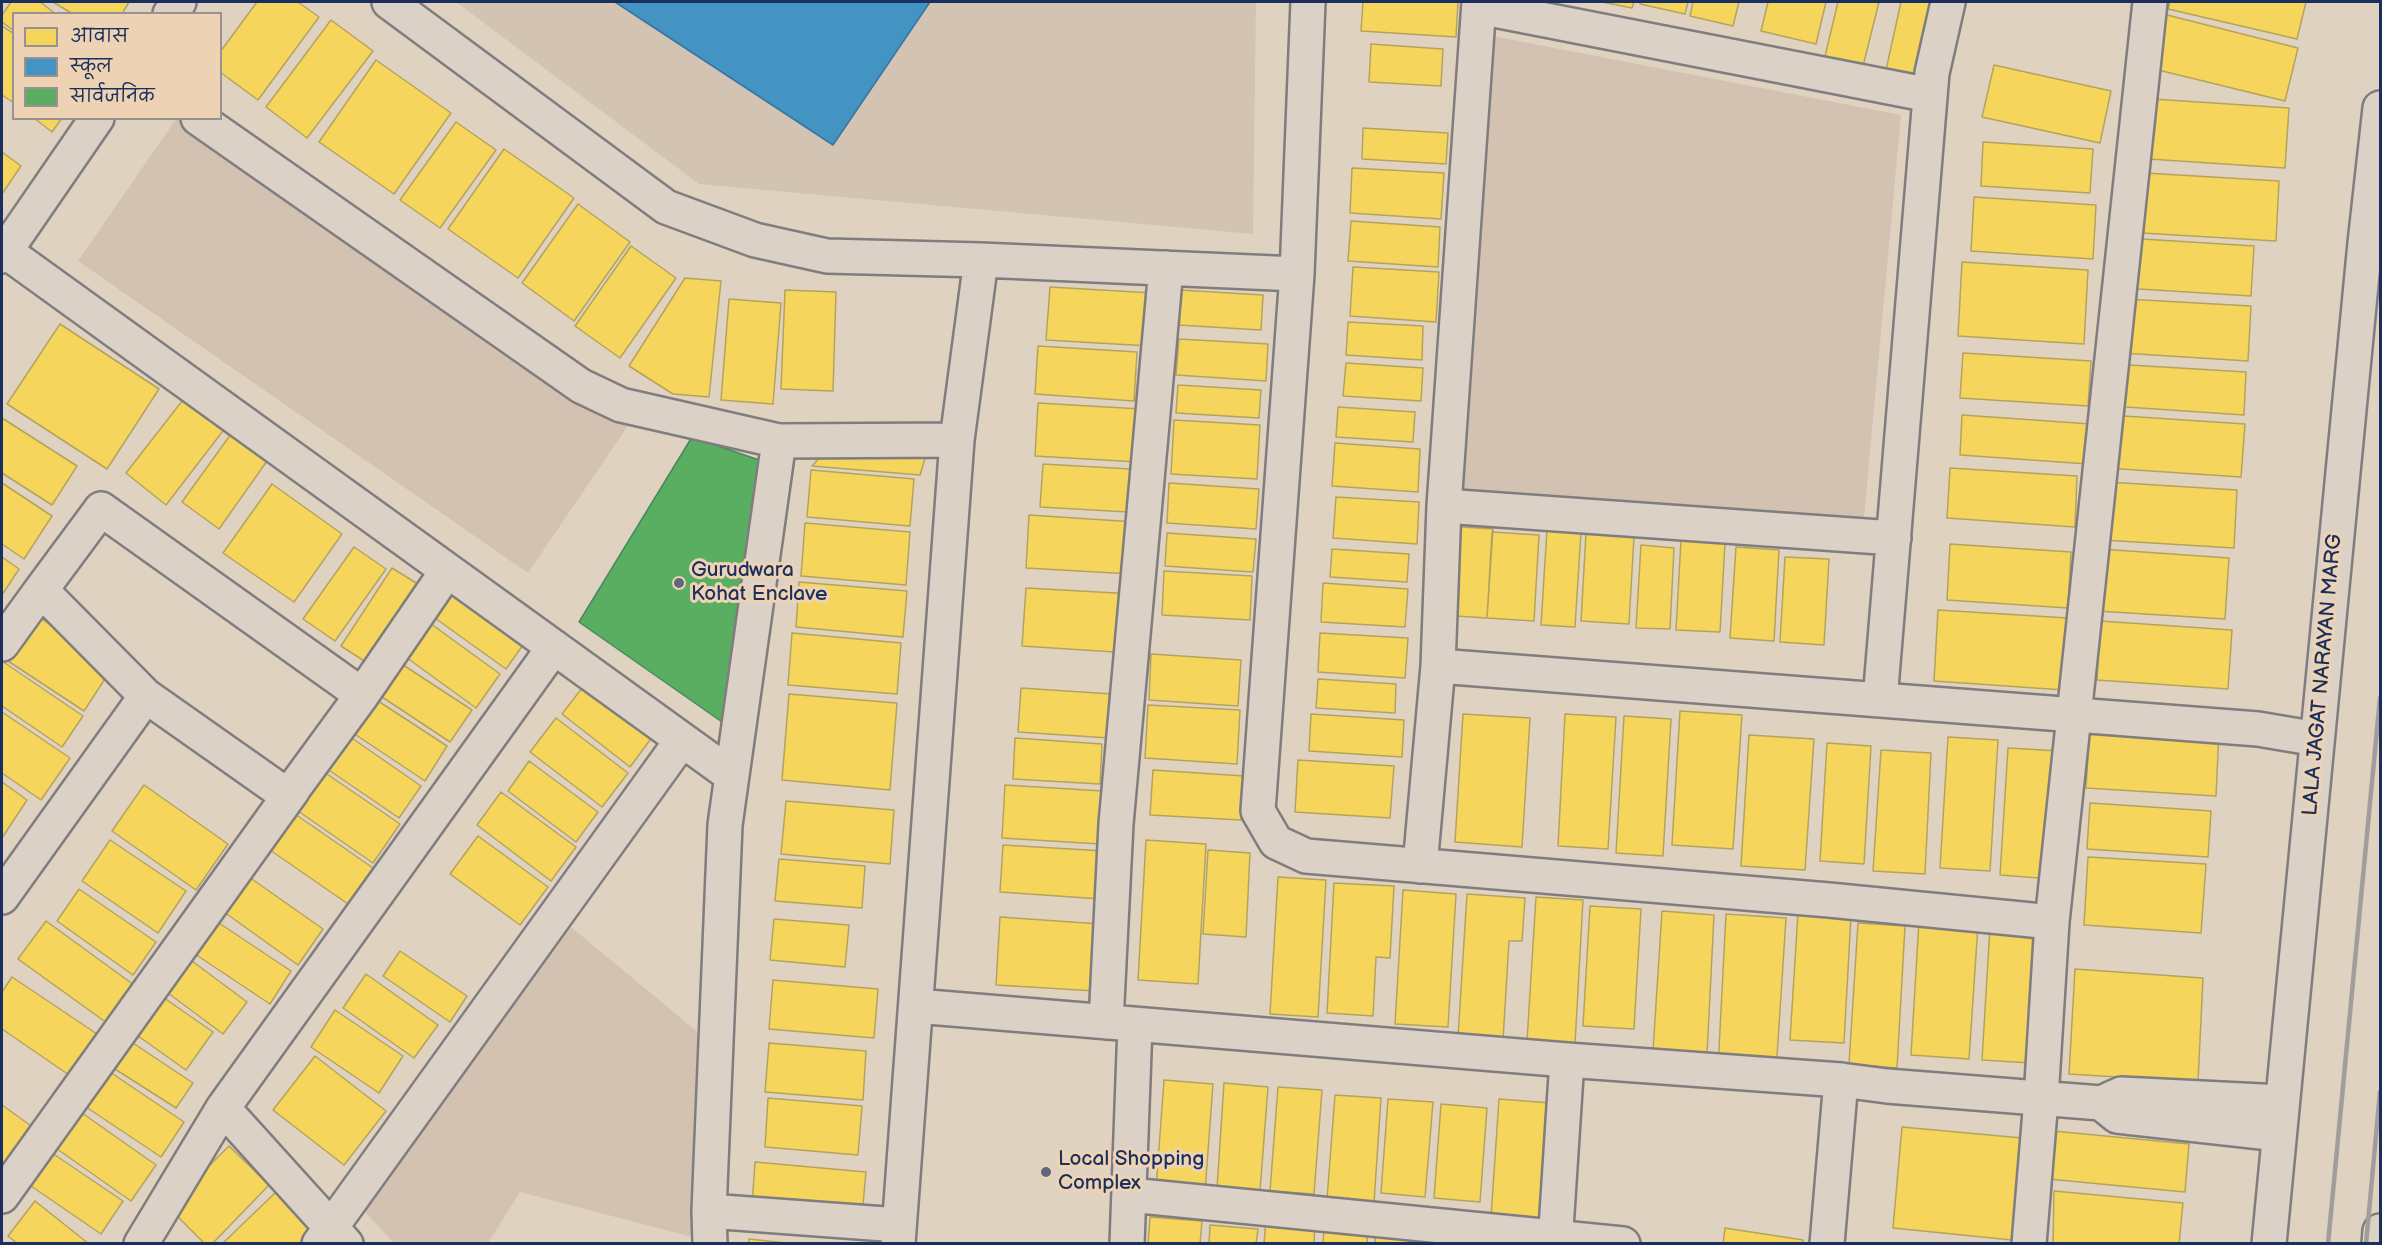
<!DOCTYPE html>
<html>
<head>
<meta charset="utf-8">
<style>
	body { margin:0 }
	#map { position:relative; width:2382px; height:1245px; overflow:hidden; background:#e0d2c1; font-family:"Balsamiq Sans","Playpen Sans Deva",sans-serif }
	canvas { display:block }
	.frame { position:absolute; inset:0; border:3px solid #1b2f5e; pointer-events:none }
	.legend { position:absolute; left:12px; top:12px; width:210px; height:108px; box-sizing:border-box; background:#edd3b4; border:2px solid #999192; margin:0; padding:8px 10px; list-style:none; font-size:18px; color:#1b2f5e }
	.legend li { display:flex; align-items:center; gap:12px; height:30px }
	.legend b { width:30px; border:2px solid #999192 }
</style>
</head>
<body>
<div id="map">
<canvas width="2382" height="1245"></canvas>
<div class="frame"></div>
<ul class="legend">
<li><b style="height:16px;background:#f6d55c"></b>आवास</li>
<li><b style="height:16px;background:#4393c3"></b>स्कूल</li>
<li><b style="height:16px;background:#5aae61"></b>सार्वजनिक</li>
</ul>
</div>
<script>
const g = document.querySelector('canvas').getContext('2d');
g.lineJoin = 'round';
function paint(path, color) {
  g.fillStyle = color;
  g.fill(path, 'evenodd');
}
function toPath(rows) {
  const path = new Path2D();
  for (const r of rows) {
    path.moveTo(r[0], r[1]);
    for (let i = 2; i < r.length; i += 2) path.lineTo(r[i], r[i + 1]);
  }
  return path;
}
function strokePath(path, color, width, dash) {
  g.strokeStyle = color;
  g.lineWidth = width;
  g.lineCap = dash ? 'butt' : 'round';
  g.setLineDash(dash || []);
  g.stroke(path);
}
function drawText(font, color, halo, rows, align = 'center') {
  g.font = font + ' "Balsamiq Sans",sans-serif';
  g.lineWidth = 6;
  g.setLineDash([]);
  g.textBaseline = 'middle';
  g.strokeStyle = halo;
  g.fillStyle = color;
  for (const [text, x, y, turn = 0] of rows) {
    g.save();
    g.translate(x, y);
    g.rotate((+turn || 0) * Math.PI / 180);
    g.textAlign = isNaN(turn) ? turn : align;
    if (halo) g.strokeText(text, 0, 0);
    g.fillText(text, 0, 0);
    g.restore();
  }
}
paint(toPath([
	[456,2,1256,2,1253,234,699,184]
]), '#d2c3b2');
paint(toPath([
	[1477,33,1901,115,1861,550,1444,506],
	[221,113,642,405,528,573,78,261,176,119,220,118],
	[559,917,712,1044,696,1238,520,1192,488,1243,394,1243,350,1196]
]), '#d3c2b1');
const homes = toPath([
	[11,2,40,2,56,14,14,14,14,31,2,22,2,15,11,2],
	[53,2,129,2,122,14,73,14,53,2],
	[257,2,298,2,319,17,258,100,220,72,220,52,257,2],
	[1363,2,1458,2,1456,37,1361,31,1363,2],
	[1602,2,1634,2,1632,8,1602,2],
	[1641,2,1688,2,1685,14,1640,4,1641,2],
	[1693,2,1739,2,1733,26,1690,16,1693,2],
	[1768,2,1826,2,1816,44,1761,31,1768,2],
	[1838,2,1879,2,1863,66,1825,56,1838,2],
	[1901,2,1942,2,1926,78,1886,70,1901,2],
	[2170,2,2306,2,2297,39,2168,9,2170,2],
	[2163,14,2298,48,2285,101,2150,68,2163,14],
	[331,20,373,51,307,138,266,107,331,20],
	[2,26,14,34,14,103,2,95,2,26],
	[1371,44,1443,49,1441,86,1369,82,1371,44],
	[376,60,451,113,394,194,319,142,376,60],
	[1994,65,2111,91,2100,143,1982,117,1994,65],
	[2153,99,2289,108,2285,168,2149,159,2153,99],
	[34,118,62,118,52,132,34,118],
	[456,122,496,150,440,228,400,200,456,122],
	[1363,128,1448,133,1446,164,1362,159,1363,128],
	[1983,142,2093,149,2090,193,1981,186,1983,142],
	[504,149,574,198,518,278,448,229,504,149],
	[2,152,21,166,2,194,2,152],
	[1352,168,1444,173,1441,219,1350,213,1352,168],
	[2145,173,2279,181,2276,241,2142,233,2145,173],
	[1974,197,2096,205,2093,259,1971,251,1974,197],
	[578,204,630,242,574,321,522,283,578,204],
	[1351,221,1440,227,1438,267,1348,261,1351,221],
	[2126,238,2254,246,2251,296,2123,288,2126,238],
	[631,246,676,278,620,358,575,326,631,246],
	[1962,262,2088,270,2084,344,1958,336,1962,262],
	[1353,267,1439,272,1436,322,1350,316,1353,267],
	[685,278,721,281,709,397,673,394,629,366,685,278],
	[1050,287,1153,293,1150,346,1046,340,1050,287],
	[785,290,836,292,833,391,781,389,785,290],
	[1180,290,1263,295,1261,330,1178,325,1180,290],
	[729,299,781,303,773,404,721,400,729,299],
	[2125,299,2251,306,2248,361,2122,353,2125,299],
	[1348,322,1423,326,1422,360,1346,355,1348,322],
	[60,324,159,389,107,469,7,404,60,324],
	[1179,339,1268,344,1266,381,1176,375,1179,339],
	[1038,346,1137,352,1134,401,1035,394,1038,346],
	[1963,353,2091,361,2088,406,1960,398,1963,353],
	[1346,363,1423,368,1421,401,1343,396,1346,363],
	[2113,364,2246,372,2244,415,2111,406,2113,364],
	[1178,385,1261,390,1259,418,1176,413,1178,385],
	[186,396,226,427,166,505,126,473,186,396],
	[1038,403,1141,409,1138,462,1035,456,1038,403],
	[1338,407,1415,412,1413,442,1336,437,1338,407],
	[1962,415,2091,424,2088,464,1960,455,1962,415],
	[2109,415,2245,424,2241,477,2106,468,2109,415],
	[2,418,77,466,52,505,2,473,2,418],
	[1174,420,1260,425,1257,479,1171,474,1174,420],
	[231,434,267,461,219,529,182,502,231,434],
	[1335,443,1420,449,1418,492,1332,486,1335,443],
	[826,451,927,452,920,475,812,466,826,451],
	[1043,464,1131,469,1128,512,1040,507,1043,464],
	[1950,468,2077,476,2075,527,1947,518,1950,468],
	[811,470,914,479,910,526,807,517,811,470],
	[2107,482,2237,490,2234,548,2103,540,2107,482],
	[2,483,52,516,24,559,2,544,2,483],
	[1169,483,1259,489,1256,529,1167,523,1169,483],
	[272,484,342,534,294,602,223,553,272,484],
	[1336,497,1419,502,1417,544,1333,538,1336,497],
	[1029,515,1135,522,1132,574,1026,568,1029,515],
	[805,523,910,532,906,585,801,576,805,523],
	[1446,526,1493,529,1487,618,1441,615,1446,526],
	[1547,530,1581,532,1575,627,1541,625,1547,530],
	[1492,532,1539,535,1534,621,1487,618,1492,532],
	[1167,533,1256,539,1253,572,1165,566,1167,533],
	[1586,533,1634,536,1629,624,1581,621,1586,533],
	[1681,540,1725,543,1720,632,1676,630,1681,540],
	[1950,544,2071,552,2068,608,1947,600,1950,544],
	[1641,545,1674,548,1670,629,1636,628,1641,545],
	[354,547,386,569,335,641,303,619,354,547],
	[1736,547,1779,550,1774,641,1730,638,1736,547],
	[1332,549,1409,554,1407,582,1330,577,1332,549],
	[2100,549,2229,558,2225,619,2097,611,2100,549],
	[2,557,19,569,2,595,2,557],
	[1785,557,1829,559,1824,645,1780,642,1785,557],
	[392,568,426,589,375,668,341,646,392,568],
	[1164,571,1252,576,1250,620,1162,615,1164,571],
	[452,580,530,635,506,669,428,613,452,580],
	[799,582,907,591,903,637,796,627,799,582],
	[1323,583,1408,589,1405,627,1321,622,1323,583],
	[1026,588,1134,594,1130,653,1022,646,1026,588],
	[1938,610,2068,618,2064,690,1934,681,1938,610],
	[34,614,114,665,84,711,5,659,34,614],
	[427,621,500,674,476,708,403,655,427,621],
	[2100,621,2232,630,2228,689,2097,680,2100,621],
	[792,633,901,643,897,694,788,685,792,633],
	[1320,633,1408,638,1405,678,1318,672,1320,633],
	[1151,654,1241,660,1238,706,1149,700,1151,654],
	[394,659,472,710,450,742,373,691,394,659],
	[2,661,83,716,62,747,2,706,2,661],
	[1318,679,1396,684,1395,713,1316,708,1318,679],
	[586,683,653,736,630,767,562,714,586,683],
	[1021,688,1112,694,1109,738,1018,732,1021,688],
	[789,694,897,703,890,790,782,780,789,694],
	[372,697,447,746,425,781,350,731,372,697],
	[1148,705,1240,710,1237,764,1145,758,1148,705],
	[1680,711,1742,715,1733,849,1672,845,1680,711],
	[2,712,70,758,41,800,2,773,2,712],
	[1311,714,1404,720,1402,757,1309,751,1311,714],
	[1463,714,1530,718,1522,847,1455,842,1463,714],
	[1565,714,1616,717,1608,849,1558,846,1565,714],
	[1624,716,1671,719,1663,856,1616,853,1624,716],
	[556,718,628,773,602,807,530,752,556,718],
	[2090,724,2219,731,2216,796,2086,788,2090,724],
	[346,734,421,786,399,818,323,766,346,734],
	[1749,735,1814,739,1805,870,1741,866,1749,735],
	[1948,737,1998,740,1990,871,1940,868,1948,737],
	[1015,738,1102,744,1100,784,1013,779,1015,738],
	[1827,743,1871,746,1864,864,1820,861,1827,743],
	[2008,748,2060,751,2052,879,2000,875,2008,748],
	[1881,750,1931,753,1925,874,1873,871,1881,750],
	[1298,760,1394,766,1390,818,1295,812,1298,760],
	[529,761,598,812,576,842,508,791,529,761],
	[1153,770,1244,776,1241,820,1150,815,1153,770],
	[324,772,400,824,373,863,298,811,324,772],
	[2,782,27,800,2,838,2,782],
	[144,785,228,844,196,890,112,831,144,785],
	[1005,785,1103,791,1100,844,1002,838,1005,785],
	[501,792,576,847,551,881,477,825,501,792],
	[786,801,894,810,890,864,781,854,786,801],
	[2090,803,2211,811,2208,857,2087,849,2090,803],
	[295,814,373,868,348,904,270,850,295,814],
	[478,836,548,887,520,925,450,874,478,836],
	[110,840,186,891,158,933,82,881,110,840],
	[1146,840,1206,844,1198,984,1138,980,1146,840],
	[1003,845,1104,851,1101,899,1000,892,1003,845],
	[1208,850,1250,853,1246,937,1203,934,1208,850],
	[2088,857,2206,864,2201,933,2084,925,2088,857],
	[779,859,865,866,862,908,775,901,779,859],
	[249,877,323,929,298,965,224,912,249,877],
	[1278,877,1326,880,1318,1017,1270,1014,1278,877],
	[1334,883,1394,886,1390,958,1376,957,1373,1016,1327,1013,1334,883],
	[79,889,156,942,133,975,57,921,79,889],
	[1403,890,1456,894,1448,1027,1395,1024,1403,890],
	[1467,894,1525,898,1522,941,1509,941,1503,1040,1458,1037,1467,894],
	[1536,897,1583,900,1575,1044,1527,1041,1536,897],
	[1590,906,1641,909,1634,1029,1583,1026,1590,906],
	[1662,911,1714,915,1707,1054,1653,1051,1662,911],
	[1798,913,1851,916,1844,1043,1790,1040,1798,913],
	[1726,914,1786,918,1776,1072,1718,1069,1726,914],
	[1000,917,1100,924,1096,991,996,985,1000,917],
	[213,919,291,971,270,1004,192,952,213,919],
	[774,919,849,925,845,967,770,960,774,919],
	[46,921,134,985,107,1023,18,959,46,921],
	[1919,921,1978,925,1969,1059,1911,1055,1919,921],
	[1858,923,1905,926,1897,1068,1849,1064,1858,923],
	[1990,927,2039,930,2031,1063,1982,1060,1990,927],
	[400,951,467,996,450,1022,383,976,400,951],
	[188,958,247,1002,223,1034,164,990,188,958],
	[2075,969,2203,978,2198,1082,2069,1074,2075,969],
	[366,974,438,1025,414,1058,343,1008,366,974],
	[12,977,97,1034,69,1075,2,1029,2,992,12,977],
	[773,980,878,989,874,1038,769,1029,773,980],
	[157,993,213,1032,186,1070,131,1031,157,993],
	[335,1010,403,1056,379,1093,311,1047,335,1010],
	[133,1043,193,1083,176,1108,115,1069,133,1043],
	[769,1043,866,1051,863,1100,765,1092,769,1043],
	[315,1056,386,1111,344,1165,273,1110,315,1056],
	[104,1068,184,1122,161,1157,80,1103,104,1068],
	[1164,1080,1213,1084,1205,1192,1156,1189,1164,1080],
	[1224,1083,1268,1087,1260,1191,1217,1188,1224,1083],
	[1278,1087,1322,1090,1314,1194,1270,1191,1278,1087],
	[1335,1095,1381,1098,1374,1203,1327,1199,1335,1095],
	[768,1098,862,1106,858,1155,765,1147,768,1098],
	[1388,1099,1433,1102,1425,1197,1381,1193,1388,1099],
	[1499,1099,1551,1103,1542,1221,1491,1217,1499,1099],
	[1441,1104,1487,1108,1480,1202,1434,1198,1441,1104],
	[2,1105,34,1128,7,1166,2,1162,2,1105],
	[75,1108,156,1165,131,1201,50,1144,75,1108],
	[1902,1127,2022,1138,2012,1240,1893,1228,1902,1127],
	[2053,1131,2189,1144,2185,1192,2048,1179,2053,1131],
	[229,1146,269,1185,212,1244,205,1244,168,1207,229,1146],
	[52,1153,123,1201,101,1234,31,1186,52,1153],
	[755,1162,866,1172,862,1216,752,1207,755,1162],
	[2054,1191,2183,1203,2179,1244,2053,1244,2054,1191],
	[276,1192,317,1235,307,1244,222,1244,276,1192],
	[35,1201,89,1244,18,1244,8,1236,35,1201],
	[1150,1217,1202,1221,1200,1244,1148,1244,1150,1217],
	[1266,1219,1315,1223,1314,1244,1264,1244,1266,1219],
	[1376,1224,1427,1228,1426,1244,1375,1244,1376,1224],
	[1210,1225,1258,1229,1256,1244,1209,1244,1210,1225],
	[1324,1226,1368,1230,1367,1244,1323,1244,1324,1226],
	[1725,1228,1803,1240,1803,1244,1723,1244,1725,1228],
	[749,1239,796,1244,749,1244,749,1239]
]);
paint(homes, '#f6d55c');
strokePath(homes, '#b4a35d', 1.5);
const schools = toPath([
	[615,2,930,2,833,145,615,2]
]);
paint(schools, '#4393c3');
strokePath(schools, '#3775a5', 1.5);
const public = toPath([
	[692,437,759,460,722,722,579,622,692,437]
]);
paint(public, '#5aae61');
strokePath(public, '#478860', 1.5);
const minor = toPath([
	[389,2,666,207,755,240,827,256,981,260,1297,274],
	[1308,2,1297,274,1258,811,1276,842,1306,856,1829,900,2052,922],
	[1479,2,1444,506,1894,538],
	[1479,7,1930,95],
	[170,14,179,2],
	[198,118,581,386,621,405,779,441,957,440],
	[5,251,731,775],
	[2,256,97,118],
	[101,509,362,695,288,796,146,696,41,590,101,509],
	[2,644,41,590],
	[1438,666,2258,729,2317,739],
	[362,695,447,571],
	[1880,700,1932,73,1948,2],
	[1420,866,1438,666,1444,506],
	[2,897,146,696],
	[916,1006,1567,1060,1841,1080,1887,1086,2101,1103,2121,1094,2282,1102],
	[1106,1022,1116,824,1166,268],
	[2101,1103,2117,1116,2279,1134],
	[223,1108,346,1244],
	[1130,1195,1623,1244],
	[2,1196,293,790],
	[709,1211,899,1225],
	[141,1244,223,1108,554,647],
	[319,1244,682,740],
	[710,1244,709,1211,725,825,779,441],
	[898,1244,957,440,981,260],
	[1127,1244,1135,1025],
	[1555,1244,1567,1060],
	[1827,1244,1841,1080],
	[2029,1244,2041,1099,2052,922,2150,2]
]);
const major = toPath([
	[2269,1244,2365,243,2380,108],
	[2379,1244,2380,1231]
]);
strokePath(minor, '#807d7e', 38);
strokePath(major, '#807d7e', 38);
strokePath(minor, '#dbd1c6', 33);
strokePath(major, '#dbd1c6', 33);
strokePath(toPath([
	[2328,1244,2380,698],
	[2366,1244,2380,1092]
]), '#a19d9b', 4.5);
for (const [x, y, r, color] of [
	[679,583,6,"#606881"],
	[1046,1172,6,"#606881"]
]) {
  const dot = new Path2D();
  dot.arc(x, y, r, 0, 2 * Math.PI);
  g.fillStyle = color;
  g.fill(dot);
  strokePath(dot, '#edd3b4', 2);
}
drawText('21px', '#1b2f5e', '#edd3b4', [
	["Gurudwara",691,571],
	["Kohat Enclave",691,595],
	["Local Shopping",1058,1160],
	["Complex",1058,1184]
], 'left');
drawText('21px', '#1b2f5e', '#edd3b4', [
	["LALA JAGAT NARAYAN MARG",2323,675,-85]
]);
</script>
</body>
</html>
